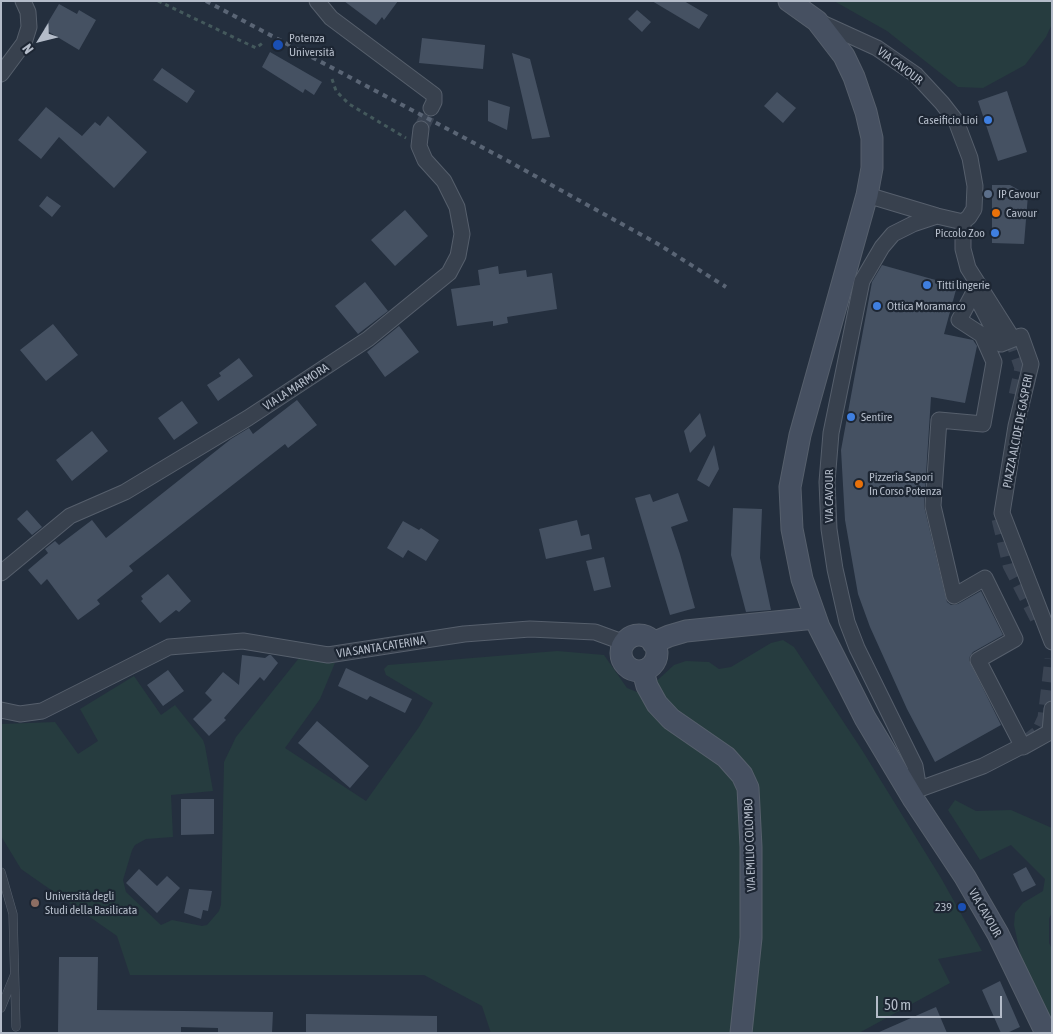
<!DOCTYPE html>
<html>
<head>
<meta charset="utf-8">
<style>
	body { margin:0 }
	#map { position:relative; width:1053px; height:1034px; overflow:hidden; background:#242f3e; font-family:"Asap Condensed",sans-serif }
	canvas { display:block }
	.frame { position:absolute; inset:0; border:2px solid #b4bcc9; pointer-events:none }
	.north { position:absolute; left:15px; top:15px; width:50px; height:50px; -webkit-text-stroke:4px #1d2633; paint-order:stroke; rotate:234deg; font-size:14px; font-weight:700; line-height:20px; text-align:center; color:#b4bcc9 }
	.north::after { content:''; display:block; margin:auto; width:18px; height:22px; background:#b4bcc9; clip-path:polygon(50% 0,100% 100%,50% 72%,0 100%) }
	.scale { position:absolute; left:876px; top:996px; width:126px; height:22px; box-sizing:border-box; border:2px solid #b4bcc9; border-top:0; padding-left:6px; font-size:15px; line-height:18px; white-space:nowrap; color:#b4bcc9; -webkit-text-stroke:4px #1d2633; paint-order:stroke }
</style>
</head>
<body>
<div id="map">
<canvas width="1053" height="1034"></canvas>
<div class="frame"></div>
<div class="north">N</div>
<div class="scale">50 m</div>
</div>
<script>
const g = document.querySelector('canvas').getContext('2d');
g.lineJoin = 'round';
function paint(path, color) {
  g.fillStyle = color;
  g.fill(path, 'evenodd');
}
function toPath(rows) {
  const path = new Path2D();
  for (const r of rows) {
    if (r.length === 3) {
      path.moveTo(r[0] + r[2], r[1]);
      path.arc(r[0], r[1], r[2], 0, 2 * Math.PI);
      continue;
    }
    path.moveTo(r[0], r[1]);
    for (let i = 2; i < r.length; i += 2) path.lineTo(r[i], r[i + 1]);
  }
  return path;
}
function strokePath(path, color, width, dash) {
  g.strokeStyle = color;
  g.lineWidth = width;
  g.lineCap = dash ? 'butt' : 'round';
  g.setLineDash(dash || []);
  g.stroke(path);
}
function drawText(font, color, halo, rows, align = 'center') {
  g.font = font + ' "Asap Condensed",sans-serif';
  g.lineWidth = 4.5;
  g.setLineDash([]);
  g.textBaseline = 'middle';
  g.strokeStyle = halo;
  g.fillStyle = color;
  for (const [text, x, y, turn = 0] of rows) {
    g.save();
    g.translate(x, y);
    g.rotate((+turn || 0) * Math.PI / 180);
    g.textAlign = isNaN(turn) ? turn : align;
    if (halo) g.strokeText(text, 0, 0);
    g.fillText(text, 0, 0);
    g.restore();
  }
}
paint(toPath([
	[834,1,1052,1,1052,24,1046,37,1025,65,983,88,958,87,887,31],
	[783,640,794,647,862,750,941,878,982,951,938,959,950,983,859,1033,491,1033,482,1006,424,975,130,975,117,936,21,869,1,836,1,724,55,722,78,754,98,741,80,709,134,676,161,715,175,705,203,740,205,746,213,791,171,795,173,837,146,839,135,845,132,850,123,880,126,892,161,925,172,920,202,926,207,925,219,911,221,905,224,762,236,737,299,658,335,663,320,699,285,748,366,801,419,727,433,703,386,675,384,669,388,665,557,651,604,655,627,688,637,692,649,688,674,665,686,661,709,662,719,669,731,667,771,643],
	[955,800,976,811,1011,810,1052,828,1052,912,1049,919,1049,943,1052,949,1052,1024,1022,962,1014,925,1015,913,1023,903,1043,891,1045,879,1011,845,980,860,948,810]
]), '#263c3f');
paint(toPath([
	[344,1,398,1,384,20,382,17,376,25],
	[652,1,684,1,708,15,699,29],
	[59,4,77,14,79,10,96,20,79,50,44,29],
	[637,10,651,22,642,32,628,19],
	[422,38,485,45,483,69,419,63],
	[270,52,322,82,314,95,305,89,303,93,262,67],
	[512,53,530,59,550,137,532,139],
	[162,68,195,91,187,103,153,80],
	[1007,91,1027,152,998,161,978,101],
	[777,92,796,108,783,123,764,106],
	[488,100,510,107,507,130,488,121],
	[46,107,82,136,95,122,100,126,108,116,147,152,114,188,59,137,41,159,18,140],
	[992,185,1010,185,1028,195,1024,244,992,243],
	[47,196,61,206,52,217,39,206],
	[405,210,428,236,395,266,371,240],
	[882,265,957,286,944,334,973,340,977,346,965,403,931,397,924,506,947,602,951,605,958,604,981,591,1003,635,973,652,970,656,969,660,1001,725,935,762,907,709,870,627,858,594,845,520,841,450,872,282],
	[498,266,499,274,526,270,527,277,552,273,557,309,507,317,508,323,493,326,493,321,457,326,451,289,480,285,478,270],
	[365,282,388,311,358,334,335,306],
	[53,324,78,355,46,381,20,350],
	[399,326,419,352,385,377,367,352],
	[239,358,253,376,218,401,207,385,221,376,219,373],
	[297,400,317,425,288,448,285,444,129,566,133,571,97,600,100,604,78,620,47,579,41,585,28,570,48,553,45,549,55,541,59,545,92,520,106,538,231,439,249,428,253,434],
	[182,401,198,423,174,440,158,418],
	[700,413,706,436,690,453,684,431],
	[92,431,108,451,72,481,56,460],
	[714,445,719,469,709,487,697,480],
	[678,493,688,521,671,527,680,554,695,608,670,615,635,498,650,494,653,502],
	[733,508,762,509,760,558,771,610,746,612,731,555],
	[27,510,42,527,32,535,17,519],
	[577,520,581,536,589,534,592,549,546,559,539,529],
	[403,521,419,530,421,528,439,540,426,561,408,550,403,558,387,548],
	[604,557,611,587,594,591,586,561],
	[168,574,191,601,179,612,176,610,160,623,141,601,143,599,141,596],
	[242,655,265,658,269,655,271,655,278,663,264,681,260,677,224,718,226,720,209,736,193,719,212,700,205,693,223,672,239,685],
	[346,668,412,699,405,713,370,696,367,700,338,686],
	[168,670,184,691,163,706,147,685],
	[317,721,369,766,350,788,298,743],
	[181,799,214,799,214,834,181,835],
	[1026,867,1036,885,1022,892,1013,874],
	[139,869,157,886,167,876,180,888,157,913,126,883],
	[189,889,212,891,208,911,203,910,201,919,184,913],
	[59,957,98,957,97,1010,273,1012,272,1033,218,1033,218,1028,181,1027,181,1033,58,1033],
	[1000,981,1020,1027,1007,1033,1001,1033,982,990],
	[936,1007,947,1033,877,1033],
	[306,1014,437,1016,437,1033,306,1033]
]), '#455162');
strokePath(toPath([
	[421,129,431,108],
	[1011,336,1022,368,1015,400],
	[999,519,1010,565,1038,620],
	[1025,743,1038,733,1045,718,1052,659]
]), '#3a4453', 15, [15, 8]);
const lane = toPath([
	[1,872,13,914,16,1027],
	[1,1008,14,976]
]);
const street = toPath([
	[317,1,331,18,434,95,434,102,431,108],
	[820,22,877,48,916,75,942,103,956,121,970,158,975,186,974,209,969,217,963,222,937,216,867,195],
	[1,74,24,43,29,27,28,12,23,1],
	[963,222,963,249,968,268,1011,336],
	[1,573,70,516,125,492,248,418,368,339,449,273,458,256,462,234,457,207,444,181,425,160,419,146,421,129],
	[1052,642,1002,513,1016,426,1031,364,1021,336,1001,344,974,292,959,320,982,335,994,362,983,424,939,420,933,506,954,596,985,578,1015,639,978,660,1023,747,1050,732,1052,709],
	[1,710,20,714,42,711,169,647,243,641,328,655,464,634,530,629,595,632,625,643],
	[917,790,983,766,1018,748],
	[914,800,918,784,915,766,857,648,847,622,835,569,829,529,827,482,831,433,862,281,882,247,893,234,913,224,937,216]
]);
const secondary = toPath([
	[789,1,817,21,844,56,854,77,866,112,872,138,872,168,867,195,800,435,790,487,792,529,802,579,819,627,865,718,914,800,965,877,998,934,1046,1033],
	[639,653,18],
	[653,643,669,636,686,631,815,618],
	[643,671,647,686,657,704,671,719,726,757,742,775,748,788,751,847,751,938,741,1033]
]);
strokePath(lane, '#565f6c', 9);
strokePath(street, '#565f6c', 17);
strokePath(secondary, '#565f6c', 23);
strokePath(toPath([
	[158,1,256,48,264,42],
	[332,79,336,91,349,104,406,138]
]), '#44595c', 3, [4, 4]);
strokePath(lane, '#38414e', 8);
strokePath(street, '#38414e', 15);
strokePath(secondary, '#465061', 21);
strokePath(toPath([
	[206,1,508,161,658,244,726,287]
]), '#5a6575', 4, [5, 5]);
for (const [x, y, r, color] of [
	[278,45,6,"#1a4fb4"],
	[988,120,5,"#3f7fe0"],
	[988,194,5,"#5c6f8a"],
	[996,213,5,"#e8710a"],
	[995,233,5,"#3f7fe0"],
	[927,285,5,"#3f7fe0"],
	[877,306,5,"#3f7fe0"],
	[851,417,5,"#3f7fe0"],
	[859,484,5,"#e8710a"],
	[35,903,5,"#8d6e63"],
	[962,907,5,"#1a4fb4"]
]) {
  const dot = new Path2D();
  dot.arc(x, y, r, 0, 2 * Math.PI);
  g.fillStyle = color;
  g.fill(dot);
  strokePath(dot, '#1d2633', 2);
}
drawText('12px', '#b4bcc9', '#1d2633', [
	["Potenza",289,38],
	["Università",289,52],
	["Caseificio Lioi",978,120,"right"],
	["IP Cavour",998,194],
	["Cavour",1006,213],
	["Piccolo Zoo",985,233,"right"],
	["Titti lingerie",937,285],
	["Ottica Moramarco",887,306],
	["Sentire",861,417],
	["Pizzeria Sapori",869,477],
	["In Corso Potenza",869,491],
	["Università degli",45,896],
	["Studi della Basilicata",45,910],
	["239",952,907,"right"]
], 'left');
drawText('12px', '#b4bcc9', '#1d2633', [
	["VIA CAVOUR",900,66,37],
	["VIA LA MARMORA",296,387,-33],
	["PIAZZA ALCIDE DE GASPERI",1018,431,-79],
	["VIA CAVOUR",829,496,-90],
	["VIA SANTA CATERINA",381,647,-9],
	["VIA EMILIO COLOMBO",750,845,-92],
	["VIA CAVOUR",985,913,60]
]);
</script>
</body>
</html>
